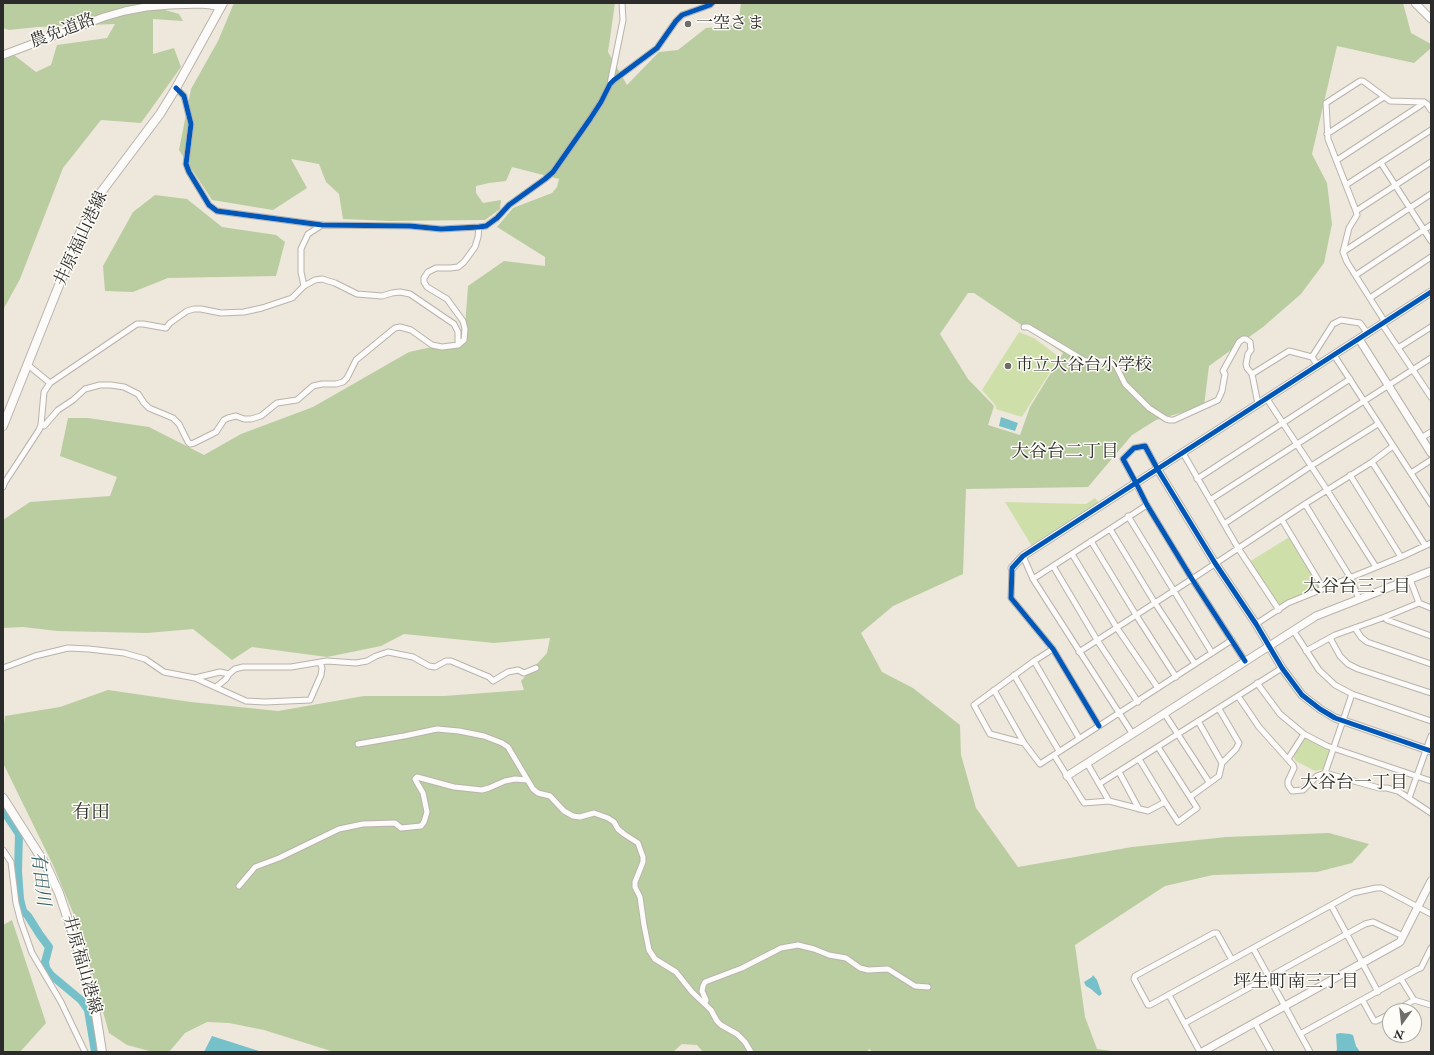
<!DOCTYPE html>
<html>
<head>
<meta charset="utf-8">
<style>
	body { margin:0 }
	#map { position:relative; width:1434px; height:1055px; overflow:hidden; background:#eee7dc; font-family:"IM FELL Double Pica",serif }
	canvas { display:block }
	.frame { position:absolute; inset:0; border:4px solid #2b2b2b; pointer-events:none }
	.north { position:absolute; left:1382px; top:1003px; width:40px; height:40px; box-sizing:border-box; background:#fdfcf7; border:1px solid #a9a8a5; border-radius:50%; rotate:195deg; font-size:11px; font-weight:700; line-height:16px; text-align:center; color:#2b2b2b }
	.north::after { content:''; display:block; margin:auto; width:14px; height:18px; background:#6f6d69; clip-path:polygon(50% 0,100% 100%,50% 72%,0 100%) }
</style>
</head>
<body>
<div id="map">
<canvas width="1434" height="1055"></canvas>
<div class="frame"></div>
<div class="north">N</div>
</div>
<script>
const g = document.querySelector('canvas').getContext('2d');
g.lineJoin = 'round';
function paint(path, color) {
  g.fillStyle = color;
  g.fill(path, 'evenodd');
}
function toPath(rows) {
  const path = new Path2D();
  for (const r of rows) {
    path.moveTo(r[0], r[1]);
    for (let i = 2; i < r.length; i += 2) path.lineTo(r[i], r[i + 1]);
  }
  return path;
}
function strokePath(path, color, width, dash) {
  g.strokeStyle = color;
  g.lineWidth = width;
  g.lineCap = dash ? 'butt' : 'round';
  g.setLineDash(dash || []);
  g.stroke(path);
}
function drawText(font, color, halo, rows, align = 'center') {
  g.font = font + ' "IM FELL Double Pica","Noto Serif JP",serif';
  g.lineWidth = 3;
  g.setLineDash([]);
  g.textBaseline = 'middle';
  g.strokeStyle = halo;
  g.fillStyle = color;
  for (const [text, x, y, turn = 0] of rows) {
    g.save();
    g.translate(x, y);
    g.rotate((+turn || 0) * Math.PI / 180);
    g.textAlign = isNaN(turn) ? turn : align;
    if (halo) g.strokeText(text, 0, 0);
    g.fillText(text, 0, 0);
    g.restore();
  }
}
paint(toPath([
	[1019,332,1034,338,1058,356,1057,361,1022,417,996,409,996,406,982,390],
	[1095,498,1099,503,1033,548,1005,502,1086,504],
	[1291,536,1322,588,1279,609,1249,562],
	[1305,738,1330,751,1323,769,1315,771,1296,761,1293,756]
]), '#cfdfaa');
paint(toPath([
	[3,3,168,3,162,9,179,14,183,21,153,19,153,54,174,48,181,67,141,123,101,120,63,168,20,279,3,310,3,56,14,55,36,72,51,65,57,45,107,38,115,24,37,27,9,30,3,28],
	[234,3,615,3,608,52,627,85,659,52,678,50,706,28,738,25,741,3,1403,3,1411,33,1431,44,1431,48,1414,63,1337,46,1312,154,1327,183,1332,224,1324,263,1301,294,1263,327,1209,366,1204,406,1156,420,1132,435,1088,487,966,489,963,574,893,606,861,633,882,672,913,688,960,725,961,755,976,808,1018,867,1132,847,1226,837,1329,833,1369,844,1352,863,1317,872,1213,875,1165,886,1075,945,1085,1017,1097,1049,1119,1052,873,1052,869,1049,867,1052,703,1052,697,1045,682,1044,673,1052,334,1052,264,1030,229,1023,207,1022,185,1033,169,1052,153,1052,127,1045,109,1033,79,927,53,865,3,763,3,732,5,716,60,707,108,690,191,702,278,711,364,696,444,696,524,690,521,681,547,653,550,638,494,643,404,634,381,646,327,657,252,647,232,660,193,629,147,633,57,631,23,627,3,628,3,520,30,502,110,496,117,477,60,456,68,418,88,418,149,427,204,455,241,434,313,407,409,352,464,340,468,286,504,261,545,266,545,257,497,227,513,208,552,193,557,187,559,179,512,167,506,181,489,183,476,186,476,193,483,203,501,200,500,209,485,220,389,221,343,219,339,194,326,182,319,164,291,159,307,188,273,210,212,200,179,150,191,89,218,41],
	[968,293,974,293,1063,353,1030,407,1020,435,988,425,994,406,968,379,940,334],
	[155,195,187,199,222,227,276,235,285,242,276,276,168,278,133,292,105,291,103,266,133,212],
	[12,920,46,1023,20,1052,3,1052,3,925]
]), '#bacda0');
paint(toPath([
	[1001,417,1018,423,1015,431,999,426],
	[1093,975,1097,980,1102,994,1099,996,1091,989,1086,986,1084,982,1092,977],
	[1340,1033,1350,1034,1353,1035,1356,1046,1360,1052,1336,1052,1337,1049,1336,1034],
	[212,1036,262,1052,204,1052]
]), '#76c0c9');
strokePath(toPath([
	[3,810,19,834,18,871,20,899,23,911,28,916,40,935,49,947,45,962,46,968,51,975,81,1000,88,1010,95,1052]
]), '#76c0c9', 8);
const street = toPath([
	[610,84,623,20,622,3],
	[176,88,184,96,191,124,186,164,189,172,209,205,217,211,322,225,410,226,441,229,479,227,486,226,497,218,509,205,545,179,553,172,590,119,601,102,610,84,614,80,657,48,676,21,682,15,710,5,712,3],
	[1327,134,1384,97],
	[1337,160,1421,105,1424,102],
	[1381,163,1431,241],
	[1346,185,1431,130],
	[1356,211,1431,162],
	[1343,252,1431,194],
	[1356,275,1431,225],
	[304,286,301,272,301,249,308,234,322,225],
	[1370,298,1431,257],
	[1385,322,1347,262,1343,252,1349,228,1357,215,1356,211,1328,139,1326,103,1360,81,1363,81,1390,101,1424,102,1427,104,1431,110],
	[1382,324,1431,397],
	[1024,327,1028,327,1085,361,1111,361,1116,366,1125,384,1149,408,1166,419,1170,420,1174,420,1218,400,1222,391,1225,374,1223,371,1239,342,1243,339,1246,339,1250,342,1251,350,1248,354,1246,364,1247,368,1252,374,1258,404],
	[1398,348,1431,327],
	[1334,355,1431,504],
	[1312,357,1333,324,1341,320,1360,323,1368,334],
	[28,365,50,383],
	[1252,374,1289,351,1312,357,1318,366],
	[1267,399,1327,490,1376,567],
	[41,425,44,426,58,410,73,400,85,389,100,385,111,385,124,387,138,394,144,403,149,408,173,418,179,424,188,442,190,444,194,443,216,432,224,420,228,418,236,416,244,419,251,419,261,416,277,403,297,400,313,386,322,384,336,384,343,382,347,378,356,360,395,328,400,327,411,330,432,345,442,347,458,345,464,340,465,329,463,321,447,299,427,287,424,282,424,278,428,272,436,268,450,268,458,267,464,262,475,247,478,237,479,227],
	[1421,438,1431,432],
	[1183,453,1238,548,1279,610],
	[1372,462,1425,545],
	[1158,470,1145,446,1134,448,1123,459,1147,505,1192,579,1245,661],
	[1411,473,1431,460],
	[1350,475,1401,557],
	[1197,479,1350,379],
	[3,487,5,482,39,430,41,425,44,392,50,383,137,324,143,324,166,328,170,323,187,311,194,309,201,309,221,313,244,312,262,308,292,298,304,286,315,280,322,279,335,283,357,294,382,296,392,293,400,292,410,294,454,324,458,332,458,345],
	[1210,500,1431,358],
	[1305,504,1350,577,1359,599],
	[1128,516,1212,653],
	[1282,520,1323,588],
	[1224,524,1311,466,1378,424],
	[1110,529,1155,603,1195,664],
	[1091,541,1136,615,1176,677],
	[1072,554,1117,628,1158,688],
	[1023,556,1033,579,1132,733],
	[1053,566,1097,640,1138,702],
	[1012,568,1011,598,1053,649,1099,726],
	[1033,579,1147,505],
	[1410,579,1419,603],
	[1385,617,1387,620,1431,636],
	[1256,624,1288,603,1401,557,1431,543],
	[1355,628,1361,637,1367,642,1431,664],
	[1293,630,1319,670,1335,685,1352,694,1431,721],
	[1330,638,1340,656,1348,664,1358,669,1431,693],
	[1053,649,1034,661,974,705,990,734,1024,743,1040,764,1054,755,1084,803,1109,801,1148,811,1165,802,1178,822,1197,808,1190,797,1219,776,1222,763,1236,749,1239,743,1219,709],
	[1306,651,1335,635,1385,617,1419,603,1431,608],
	[1079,652,1192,579,1305,504,1372,462,1393,446],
	[1034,661,1079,738],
	[3,668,35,656,68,648,89,649,124,653,145,659,164,672,195,678,220,672,229,674,235,669,243,667,291,667,327,661,356,663,367,661,376,656,388,652,413,657,429,666,435,667,446,661,451,661,489,677,493,681,508,672,518,670,524,673,536,668],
	[1014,675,1059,751],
	[195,678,246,701,265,702,310,700,321,675,322,668,320,662],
	[1257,683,1280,714,1304,734,1327,746,1431,781],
	[216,687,226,679,229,674],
	[994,690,1024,743],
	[1238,696,1259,727,1293,765,1294,768,1288,781,1288,785,1292,791,1303,790,1317,776,1325,773,1379,788,1387,788,1398,791,1431,813],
	[1164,713,1209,782],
	[1198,721,1222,763],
	[358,744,404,736,437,729,459,731,484,736,502,743,508,747,533,789,538,793,550,796,564,811,573,816,580,817,594,813,608,818,614,822,618,829,624,834,638,843,643,857,643,862,635,882,635,887,640,897,644,925,649,950,655,959,676,972,692,992,711,1010,717,1021,721,1025,737,1034,745,1042,751,1052],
	[1158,747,1190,797],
	[1054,755,1232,640],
	[1139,759,1165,802],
	[1288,759,1304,734],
	[1087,763,1109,801],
	[1119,772,1139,809],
	[1325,773,1352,694],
	[1099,784,1282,668],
	[1409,798,1431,736],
	[3,850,11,862,16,903,21,922,32,953,61,1002,85,1052],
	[239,886,255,867,279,858,339,829,363,824,395,823,401,828,421,826,424,822,427,812,423,793,416,781,415,779,417,777,454,787,482,790,489,788,505,781,515,779,527,780],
	[1331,905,1378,992],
	[1253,948,1310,1052],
	[1232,960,1217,933,1214,933,1135,976,1134,979,1148,1005,1150,1005,1353,893,1376,888,1382,888,1431,914],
	[1401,979,1414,1000,1431,1005],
	[1169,995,1200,1052],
	[1363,1001,1374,1021,1376,1021,1390,1014],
	[705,1004,706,1000,702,991,703,986,705,982,742,968,781,948,798,945,814,949,829,955,846,958,860,968,868,970,888,969,915,986,928,987],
	[1395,1011,1414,1000],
	[1185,1023,1365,924,1373,922,1403,936],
	[1255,1023,1271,1052],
	[1300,1034,1418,969,1421,968,1431,948]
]);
const secondary = toPath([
	[1415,3,1431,19],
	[3,55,104,17,125,11,146,7,170,5,201,4,211,5,220,7],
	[1359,339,1431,453],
	[1158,470,1215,563,1256,624,1282,668,1302,695,1320,709,1335,718,1431,751],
	[1012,568,1023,556,1431,292],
	[1067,776,1316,616,1431,571],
	[1202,1052,1400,942,1431,881]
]);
const primary = toPath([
	[3,426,79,235,99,195,160,114,176,88,223,3],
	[3,798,47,867,59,893,86,973,96,1014,102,1052]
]);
strokePath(street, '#b8b3ac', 7);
strokePath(secondary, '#b8b3ac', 9);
strokePath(primary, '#b8b3ac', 10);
strokePath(street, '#fcfbfa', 5);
strokePath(secondary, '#fcfbfa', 7);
strokePath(primary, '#fcfbfa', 8);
strokePath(toPath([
	[176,88,184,96,191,124,186,164,189,172,209,205,217,211,322,225,410,226,441,229,479,227,486,226,497,218,509,205,545,179,553,172,590,119,601,102,610,84,614,80,657,48,676,21,682,15,710,5,712,3],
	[1245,661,1192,579,1147,505,1136,483,1123,459,1134,448,1145,446,1158,470,1215,563,1256,624,1282,668,1302,695,1320,709,1335,718,1431,751],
	[1099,726,1053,649,1011,598,1012,568,1023,556,1431,292]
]), '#0057b8', 5);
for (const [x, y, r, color] of [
	[688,24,4,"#6f6d69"],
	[1008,366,4,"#6f6d69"]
]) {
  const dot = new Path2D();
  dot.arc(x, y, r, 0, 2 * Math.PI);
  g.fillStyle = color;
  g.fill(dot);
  strokePath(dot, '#fdfcf7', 1.5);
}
drawText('17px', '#2b2b2b', '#fdfcf7', [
	["一空さま",696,24],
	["市立大谷台小学校",1016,366]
], 'left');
drawText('17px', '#2b2b2b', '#fdfcf7', [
	["農免道路",63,32,-21],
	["井原福山港線",82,239,-65],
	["井原福山港線",81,965,74]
]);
drawText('18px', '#2b2b2b', '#fdfcf7', [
	["大谷台二丁目",1065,453],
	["大谷台三丁目",1357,588],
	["大谷台一丁目",1354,784],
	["坪生町南三丁目",1296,983]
]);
drawText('italic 18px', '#356067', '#fdfcf7', [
	["有田川",39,879,83]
]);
drawText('19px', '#2b2b2b', '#fdfcf7', [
	["有田",91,814]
]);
</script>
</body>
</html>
